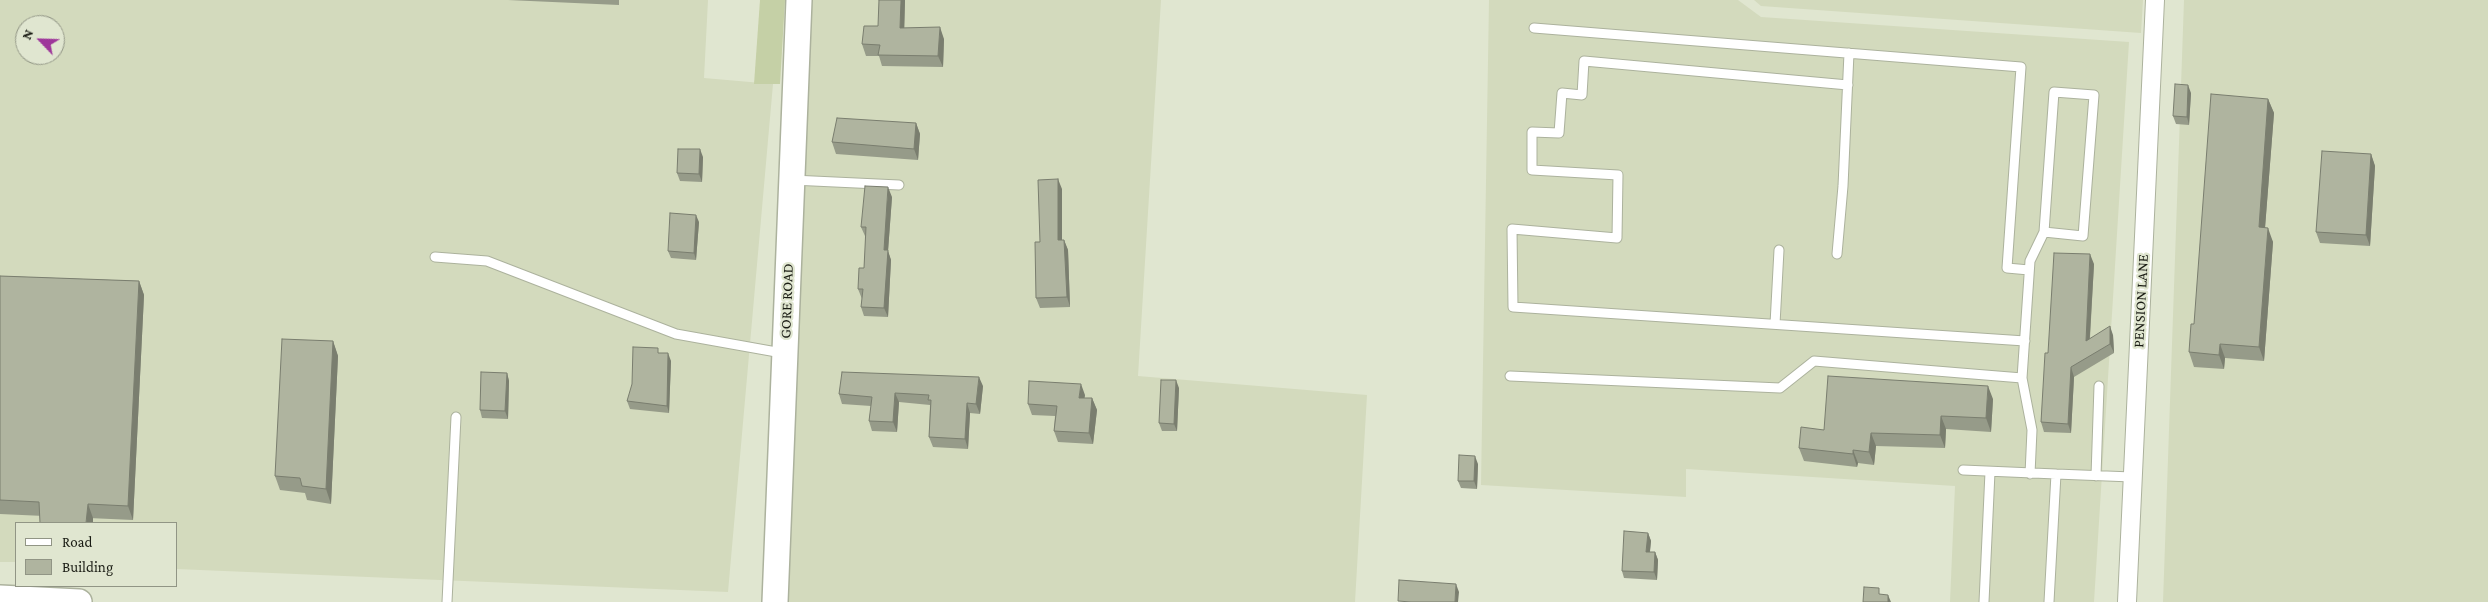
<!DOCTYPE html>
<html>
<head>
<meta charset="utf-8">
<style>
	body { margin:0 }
	#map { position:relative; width:2488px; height:602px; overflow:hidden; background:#e0e6d0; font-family:"Crimson Pro",serif }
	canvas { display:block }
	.legend { position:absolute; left:15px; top:522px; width:162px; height:65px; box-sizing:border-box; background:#e0e6d0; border:1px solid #919585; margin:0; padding:6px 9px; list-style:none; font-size:15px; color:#1a1c14 }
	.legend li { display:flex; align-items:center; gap:10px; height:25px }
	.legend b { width:25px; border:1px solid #919585 }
	.north { position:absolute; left:15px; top:15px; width:50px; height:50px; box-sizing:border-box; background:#e0e6d0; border:1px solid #919585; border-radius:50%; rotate:294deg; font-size:14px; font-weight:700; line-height:20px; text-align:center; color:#1a1c14 }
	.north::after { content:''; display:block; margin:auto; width:18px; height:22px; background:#9e369a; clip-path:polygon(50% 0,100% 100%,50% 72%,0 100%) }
</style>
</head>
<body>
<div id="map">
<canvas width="2488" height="602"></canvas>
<ul class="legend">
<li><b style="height:6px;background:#fff"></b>Road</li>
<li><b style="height:14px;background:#afb49f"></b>Building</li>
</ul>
<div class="north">N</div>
</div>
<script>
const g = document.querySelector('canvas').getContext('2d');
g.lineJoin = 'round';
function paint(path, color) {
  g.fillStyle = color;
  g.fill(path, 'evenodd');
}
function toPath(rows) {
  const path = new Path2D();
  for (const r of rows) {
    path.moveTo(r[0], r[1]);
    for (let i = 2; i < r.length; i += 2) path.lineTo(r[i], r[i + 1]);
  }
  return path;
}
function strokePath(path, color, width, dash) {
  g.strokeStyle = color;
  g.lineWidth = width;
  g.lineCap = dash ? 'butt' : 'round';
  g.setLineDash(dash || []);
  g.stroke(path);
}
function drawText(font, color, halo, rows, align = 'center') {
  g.font = font + ' "Crimson Pro",serif';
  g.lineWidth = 4.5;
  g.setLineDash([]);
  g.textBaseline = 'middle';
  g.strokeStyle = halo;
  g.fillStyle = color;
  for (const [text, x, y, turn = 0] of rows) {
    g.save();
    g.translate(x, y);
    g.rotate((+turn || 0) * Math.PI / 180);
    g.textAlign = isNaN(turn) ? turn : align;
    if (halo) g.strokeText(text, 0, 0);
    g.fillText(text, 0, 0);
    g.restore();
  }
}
paint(toPath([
	[0,0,708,0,704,78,773,84,728,592,176,569,176,523,16,523,16,562,0,562],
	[25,25,55,25,55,55,25,55],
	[810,0,1161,0,1138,376,1367,395,1355,602,788,602,784,598],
	[1489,0,1738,0,1761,17,2129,42,2094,602,1950,602,1955,486,1686,469,1686,497,1481,485],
	[1754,0,2143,0,2141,33,1761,6],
	[2184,0,2488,0,2488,602,2163,602]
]), '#d3dabd');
paint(toPath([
	[760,0,785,0,780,84,754,84]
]), '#c5d0a6');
const service = toPath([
	[1534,28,2021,67,2007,268,2029,270],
	[1848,85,1584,61,1582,95,1562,93,1559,133,1532,132,1532,170,1618,175,1617,238,1512,229,1513,307,2025,341],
	[792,180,899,185],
	[1837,254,1843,186,1849,53],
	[435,257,487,261,676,334,782,353],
	[1775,324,1779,250],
	[1510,376,1780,388,1814,361,2022,378,2032,430,2030,474],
	[2022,378,2030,261,2044,232,2083,236,2094,95,2054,92,2044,232],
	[1963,470,2056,474],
	[2096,476,2099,386],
	[447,602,456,417],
	[1984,602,1990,472],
	[2049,602,2056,474,2132,477]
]);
const minor = toPath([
	[2127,602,2155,0]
]);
const secondary = toPath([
	[0,598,79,602],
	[775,602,799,0]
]);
strokePath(service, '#acb29d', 11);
strokePath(minor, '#acb29d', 20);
strokePath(secondary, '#acb29d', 28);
strokePath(service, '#fff', 9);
strokePath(minor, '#fff', 18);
strokePath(secondary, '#fff', 25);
paint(toPath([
	[508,0,619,0,619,5],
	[905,0,904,28,944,39,943,67,882,66,879,56,866,56,862,44,878,26],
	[2191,93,2189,125,2176,124,2173,116],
	[2268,99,2274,113,2265,227,2273,242,2264,361,2225,358,2224,369,2194,367,2189,352],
	[916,123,920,134,918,160,836,154,832,142],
	[2371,154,2375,166,2370,246,2320,243,2316,232],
	[703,157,702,182,680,181,677,173],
	[1062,189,1062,240,1064,240,1068,250,1070,307,1040,308,1036,298,1040,242],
	[892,197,888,251,891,260,888,317,864,316,861,307,862,299,858,289,864,268,866,236,865,236,861,227],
	[699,222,696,260,671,258,668,251],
	[2094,264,2090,338,2113,335,2114,353,2074,377,2071,433,2044,432,2041,422,2048,353],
	[0,276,139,281,144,295,133,520,0,514],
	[333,341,338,356,331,504,307,500,305,493,280,490,275,476],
	[660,353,671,361,669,413,630,409,627,401],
	[507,373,509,381,508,419,482,418,480,410],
	[983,386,980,414,970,413,968,449,933,447,929,437,930,405,899,402,897,432,872,431,869,421,871,406,842,404,839,394],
	[1179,388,1177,431,1162,431,1159,423],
	[1085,395,1084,398,1092,398,1097,410,1093,444,1058,442,1054,431,1055,416,1032,415,1028,404],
	[1993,399,1991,432,1946,429,1945,448,1876,446,1874,465,1858,463,1857,467,1804,461,1799,448,1824,430],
	[1478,464,1477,489,1461,488,1458,481],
	[1648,533,1651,541,1650,552,1655,552,1658,560,1657,580,1624,578,1622,571]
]), '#969b89');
paint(toPath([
	[901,0,905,0,904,40,900,28],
	[940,27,944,39,943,67,938,56],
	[2188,85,2191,93,2189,125,2187,117],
	[2268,99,2274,113,2264,241,2259,227],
	[916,123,920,134,918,160,914,149],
	[700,149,703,157,702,182,699,174],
	[2371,154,2375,166,2370,246,2366,235],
	[1058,179,1062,189,1062,250,1058,240],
	[888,187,892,197,888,251,891,260,888,317,884,308,884,250],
	[696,215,699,222,696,260,694,253],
	[2268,228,2273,242,2264,361,2259,347],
	[1064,240,1068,250,1070,307,1067,297],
	[2090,254,2094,264,2089,350,2086,341],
	[139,281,144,295,133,520,128,506],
	[2110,326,2113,335,2114,353,2110,344],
	[333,341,338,356,331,504,326,489],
	[2220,344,2225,358,2224,369,2219,355],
	[668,353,671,361,669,413,667,406],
	[2071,367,2074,377,2071,433,2068,424],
	[507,373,509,381,508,419,505,411],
	[979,377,983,386,980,414,976,404],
	[1176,380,1179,388,1177,431,1174,424],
	[1081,384,1085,395,1083,409,1079,398],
	[1988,386,1993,399,1991,432,1986,418],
	[895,393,899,402,897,432,893,422],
	[1092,398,1097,410,1093,444,1089,433],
	[967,403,970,413,968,449,965,439],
	[1941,416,1946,429,1945,448,1940,435],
	[1871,433,1876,446,1874,465,1869,452],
	[1853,450,1858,463,1857,467,1853,454],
	[1475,456,1478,464,1477,489,1474,481],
	[88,504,93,518,93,523,86,523],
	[1648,533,1651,541,1649,559,1646,552],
	[1655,552,1658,560,1657,580,1654,572],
	[1456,584,1459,592,1458,602,1455,602],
	[1888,595,1891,602,1888,602]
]), '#7a7e6f');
const building = toPath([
	[879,0,901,0,900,28,940,27,938,56,878,55,880,45,862,44,864,26,878,26,879,0],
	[2175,84,2188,85,2187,117,2173,116,2175,84],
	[2211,94,2268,99,2259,227,2268,228,2259,347,2220,344,2219,355,2189,352,2191,324,2194,324,2211,94],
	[837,118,916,123,914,149,832,142,837,118],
	[678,149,700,149,699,174,677,173,678,149],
	[2322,151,2371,154,2366,235,2316,232,2322,151],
	[1058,179,1058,240,1064,240,1067,297,1036,298,1035,242,1040,242,1038,180,1058,179],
	[865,186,888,187,884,250,888,250,884,308,861,307,863,289,858,289,859,268,864,268,866,227,861,227,865,186],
	[670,213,696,215,694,253,668,251,670,213],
	[2054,253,2090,254,2086,341,2110,326,2110,344,2071,367,2068,424,2041,422,2045,353,2048,353,2054,253],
	[0,276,139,281,128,506,88,504,86,523,40,523,39,502,0,500,0,276],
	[282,339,333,341,326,489,302,486,300,478,275,476,282,339],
	[633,347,658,348,658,353,668,353,667,406,627,401,632,384,633,347],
	[481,372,507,373,505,411,480,410,481,372],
	[842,372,979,377,976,404,967,403,965,439,929,437,931,400,928,400,929,395,895,393,893,422,869,421,872,397,839,394,842,372],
	[1828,376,1988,386,1986,418,1941,416,1940,435,1871,433,1869,452,1853,450,1853,454,1799,448,1801,427,1824,430,1828,376],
	[1161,380,1176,380,1174,424,1159,423,1161,380],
	[1029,381,1081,384,1079,398,1092,398,1089,433,1054,431,1057,406,1028,404,1029,381],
	[1459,455,1475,456,1474,481,1458,481,1459,455],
	[1624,531,1648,533,1646,552,1655,552,1654,572,1622,571,1624,531],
	[1399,580,1456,584,1455,602,1411,602,1398,601,1399,580],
	[1864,587,1879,588,1879,594,1888,595,1888,602,1863,602,1864,587]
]);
paint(building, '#afb49f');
strokePath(building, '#7a7e6f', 1);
drawText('15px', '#1a1c14', '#e0e6d0', [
	["GORE ROAD",787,301,-88],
	["PENSION LANE",2141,301,-87]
]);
</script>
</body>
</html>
